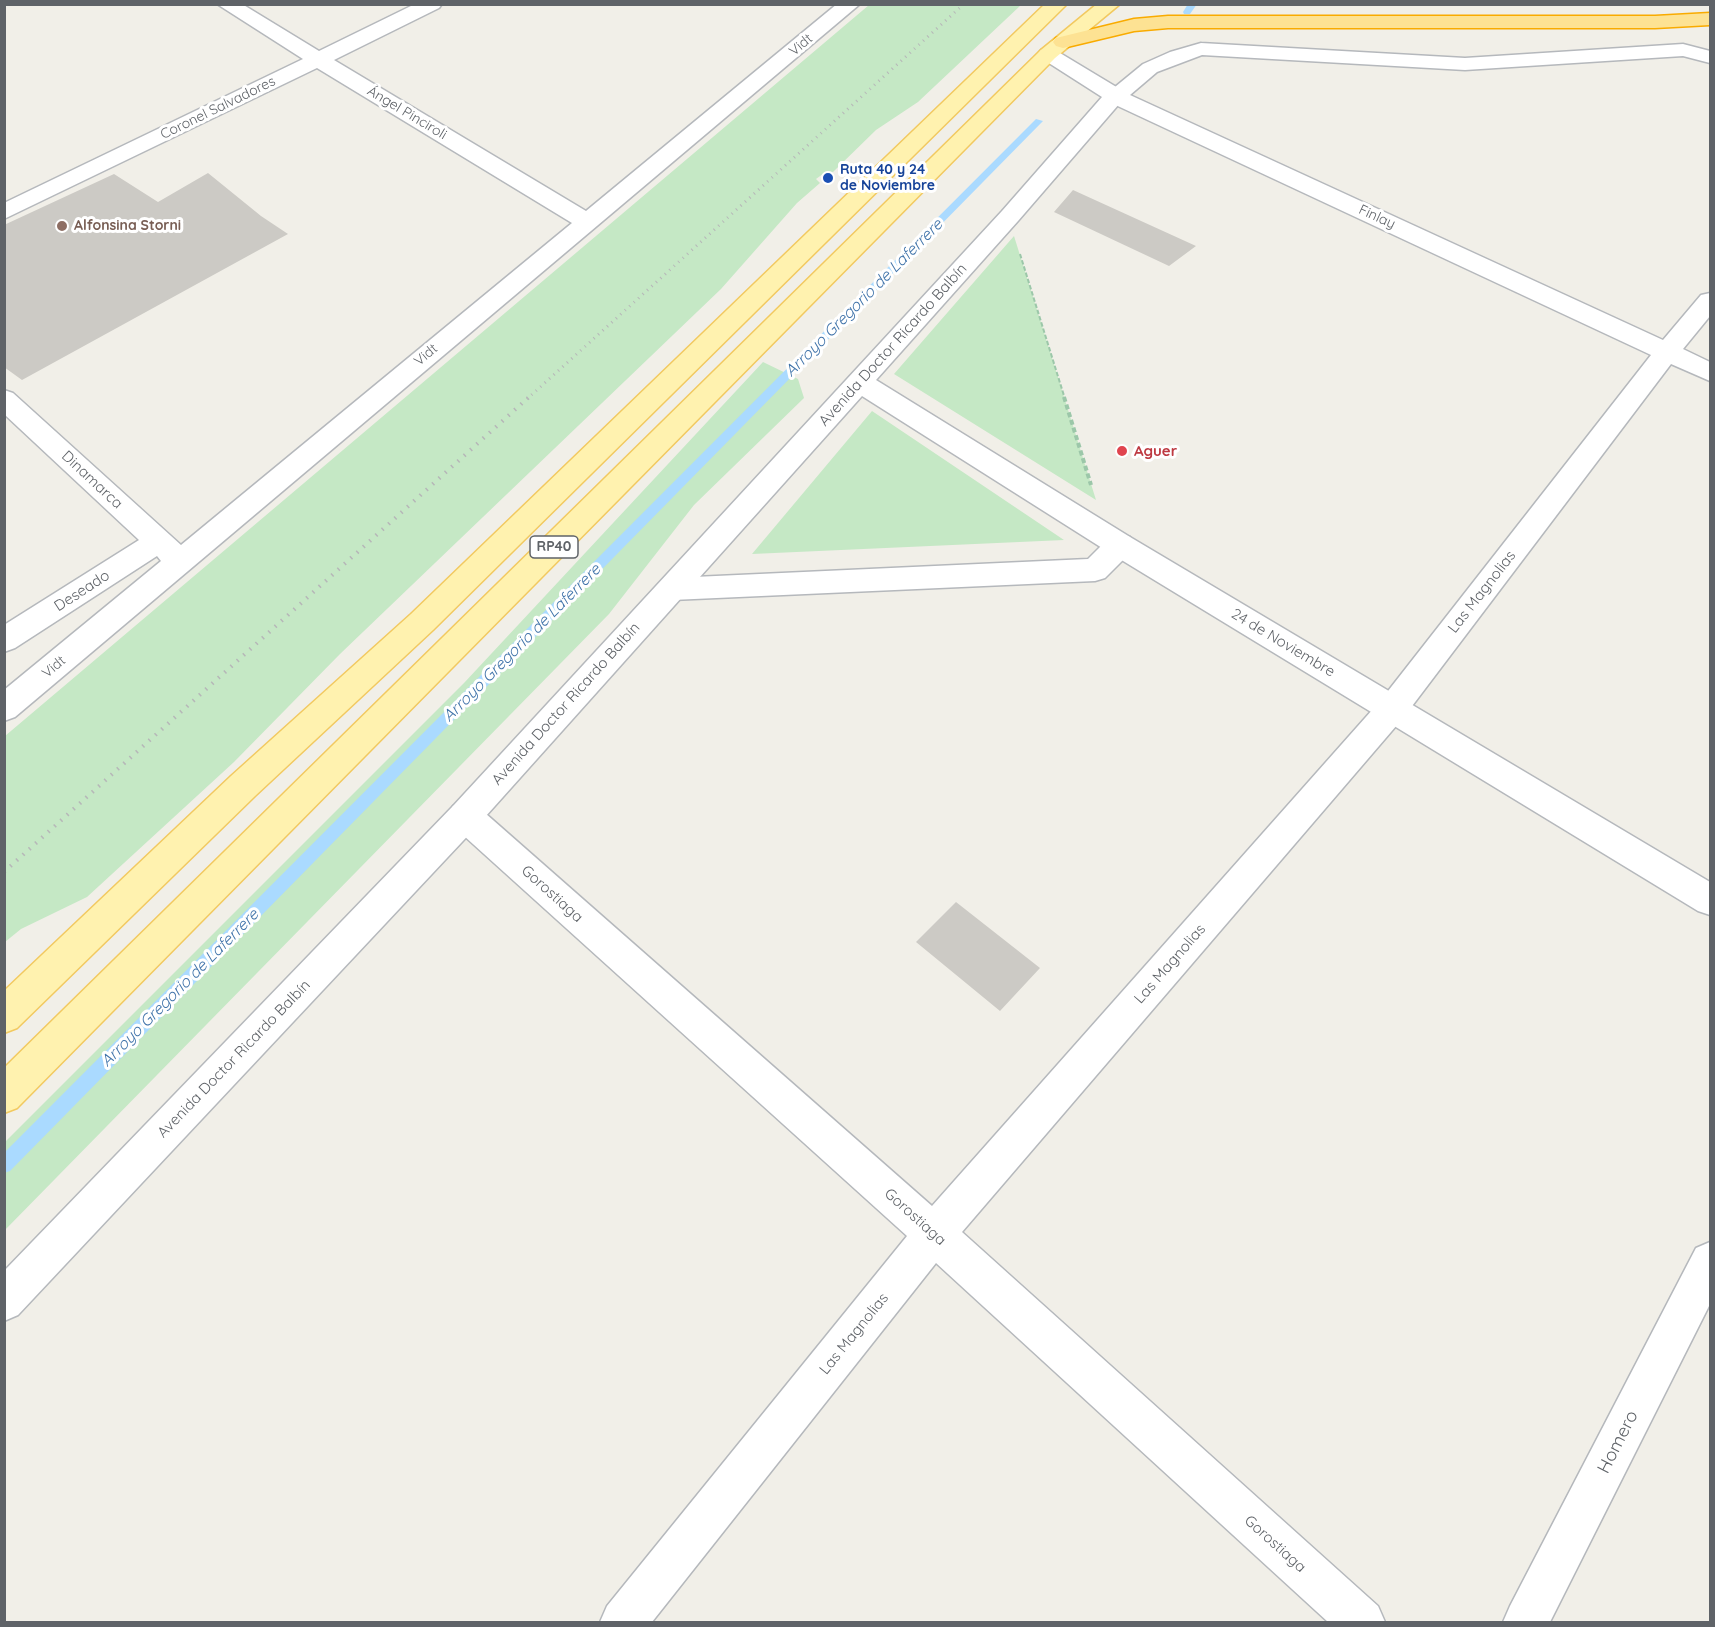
<!DOCTYPE html>
<html>
<head>
<meta charset="utf-8">
<style>
	body { margin:0 }
	#map { position:relative; width:1715px; height:1627px; overflow:hidden; background:#f1efe8; font-family:Quicksand,sans-serif }
	canvas { display:block }
	.frame { position:absolute; inset:0; border:6px solid #5f6368; pointer-events:none }
</style>
</head>
<body>
<div id="map">
<canvas width="1715" height="1627"></canvas>
<div class="frame"></div>
</div>
<script>
const g = document.querySelector('canvas').getContext('2d');
g.lineJoin = 'round';
function paint(path, color) {
  g.fillStyle = color;
  g.fill(path, 'evenodd');
}
function toPath(rows) {
  const path = new Path2D();
  for (const r of rows) {
    path.moveTo(r[0], r[1]);
    for (let i = 2; i < r.length; i += 2) path.lineTo(r[i], r[i + 1]);
  }
  return path;
}
function strokePath(path, color, width, dash) {
  g.strokeStyle = color;
  g.lineWidth = width;
  g.lineCap = dash ? 'butt' : 'round';
  g.setLineDash(dash || []);
  g.stroke(path);
}
function drawText(font, color, halo, rows, align = 'center') {
  g.font = font + ' Quicksand,sans-serif';
  g.lineWidth = 6;
  g.setLineDash([]);
  g.textBaseline = 'middle';
  g.strokeStyle = halo;
  g.fillStyle = color;
  for (const [text, x, y, turn = 0] of rows) {
    g.save();
    g.translate(x, y);
    g.rotate((+turn || 0) * Math.PI / 180);
    g.textAlign = isNaN(turn) ? turn : align;
    if (halo) g.strokeText(text, 0, 0);
    g.fillText(text, 0, 0);
    g.restore();
  }
}
paint(toPath([
	[869,5,1021,5,918,102,876,130,833,172,827,171,816,179,820,183,797,203,721,289,340,654,234,762,87,897,21,929,5,942,5,736],
	[1014,236,1052,358,1096,500,894,374],
	[763,362,798,379,804,398,694,505,609,614,5,1230,5,1142,464,683],
	[872,411,1064,540,752,554]
]), '#c5e8c5');
paint(toPath([
	[1188,4,1197,4,1190,14,1184,14,1183,12,1188,4],
	[1036,119,1043,121,10,1171,4,1173,4,1153,1036,119]
]), '#aadaff');
paint(toPath([
	[208,173,261,216,288,234,22,380,4,367,4,225,114,174,158,202],
	[1073,190,1196,246,1169,266,1054,212],
	[956,902,1040,968,1000,1011,916,942]
]), '#cccac5');
const minor = toPath([
	[217,4,242,4,319,51,415,4,442,4,439,8,334,60,586,211,837,4,860,4,15,717,4,721,4,690,161,561,157,556,15,648,4,652,4,625,139,540,4,414,4,390,13,393,181,545,572,223,317,68,4,219,4,203,303,59,217,4],
	[1201,43,1465,58,1683,44,1710,51,1710,63,1683,56,1465,70,1202,55,1157,72,1130,95,1663,340,1701,295,1710,293,1710,316,1683,349,1710,362,1710,381,1671,364,1403,718,962,1232,1378,1606,1385,1622,1328,1622,936,1263,652,1622,600,1622,607,1606,907,1236,453,826,448,816,453,806,465,802,477,806,932,1206,1381,700,1651,355,1107,101,1104,96,1143,64,1170,52,1201,43],
	[1120,534,1130,537,1134,545,1130,553,1105,578,1095,581,672,600,662,597,657,589,662,581,672,578,1088,559,1110,537,1120,534],
	[1710,1242,1710,1304,1550,1622,1503,1622,1510,1606,1696,1248,1710,1242]
]);
const tertiary = toPath([
	[1048,48,1055,50,1123,91,1126,96,1018,221,876,380,1130,537,1710,882,1710,915,1698,911,1110,553,862,396,477,826,18,1315,4,1321,4,1271,453,806,1002,211,1102,97,1041,58,1038,54,1041,50,1048,48]
]);
const primary = toPath([
	[1045,4,1067,4,433,630,255,796,17,1028,4,1033,4,991,231,776,411,614,1045,4],
	[1097,4,1120,4,1055,58,17,1108,4,1113,4,1068,1041,50,1097,4]
]);
const motorway = toPath([
	[1710,13,1710,25,1655,28,1168,28,1134,31,1063,48,1056,46,1053,42,1056,38,1134,19,1168,16,1655,16,1710,13]
]);
strokePath(minor, '#b5b8bc', 3);
strokePath(tertiary, '#b5b8bc', 3);
strokePath(primary, '#f2c960', 3);
strokePath(motorway, '#f9ab00', 3);
strokePath(toPath([
	[1020,254,1065,399]
]), '#9cc7a9', 2, [4.5, 2]);
strokePath(toPath([
	[1064,397,1091,485]
]), '#9cc7a9', 4, [5, 3]);
paint(minor, '#fff');
paint(tertiary, '#fff');
paint(primary, '#fff2af');
paint(motorway, '#fde293');
strokePath(toPath([
	[527,399,964,4]
]), '#b6b7b8', 3, [1, 5]);
strokePath(toPath([
	[4,872,529,397]
]), '#b6b7b8', 4, [1.5, 7]);
for (const [x, y, r, color] of [
	[828,178,6,"#1a4fb4"],
	[62,226,6,"#8d6e63"],
	[1122,451,6,"#e0444e"]
]) {
  const dot = new Path2D();
  dot.arc(x, y, r, 0, 2 * Math.PI);
  g.fillStyle = color;
  g.fill(dot);
  strokePath(dot, '#fff', 2);
}
drawText('14px', '#5f6368', '#fff', [
	["Vidt",801,45,-40],
	["Coronel Salvadores",218,108,-26],
	["Ángel Pinciroli",407,113,31],
	["Finlay",1377,217,25],
	["Vidt",426,355,-40],
	["Vidt",54,667,-40]
]);
drawText('bold 14px', '#164399', '#fff', [
	["Ruta 40 y 24",840,170],
	["de Noviembre",840,186]
], 'left');
drawText('bold 14px', '#785e54', '#fff', [
	["Alfonsina Storni",74,226]
], 'left');
for (const [x, y, w] of [
	[554,547,48]
]) {
  const box = new Path2D();
  box.roundRect(x - w / 2, y - 11, w, 22, 4.5);
  g.fillStyle = '#fff';
  g.fill(box);
  strokePath(box, '#5f6368', 1.5);
}
drawText('bold 14px', '#5f6368', null, [
	["RP40",554,547]
]);
drawText('15px', '#5f6368', '#fff', [
	["Avenida Doctor Ricardo Balbín",893,345,-48],
	["Dinamarca",92,480,43],
	["Deseado",82,591,-33],
	["Las Magnolias",1482,592,-52],
	["24 de Noviembre",1283,643,31],
	["Avenida Doctor Ricardo Balbín",566,704,-48],
	["Gorostiaga",552,894,42],
	["Las Magnolias",1170,964,-49],
	["Avenida Doctor Ricardo Balbín",234,1059,-46],
	["Gorostiaga",915,1217,42],
	["Las Magnolias",854,1334,-51],
	["Gorostiaga",1275,1544,42]
]);
drawText('bold 15px', '#be3a42', '#fff', [
	["Aguer",1134,451]
], 'left');
drawText('italic 16px', '#4174aa', '#fff', [
	["Arroyo Gregorio de Laferrere",864,298,-45],
	["Arroyo Gregorio de Laferrere",522,643,-45],
	["Arroyo Gregorio de Laferrere",180,988,-45]
]);
drawText('18px', '#5f6368', '#fff', [
	["Homero",1618,1442,-63]
]);
</script>
</body>
</html>
